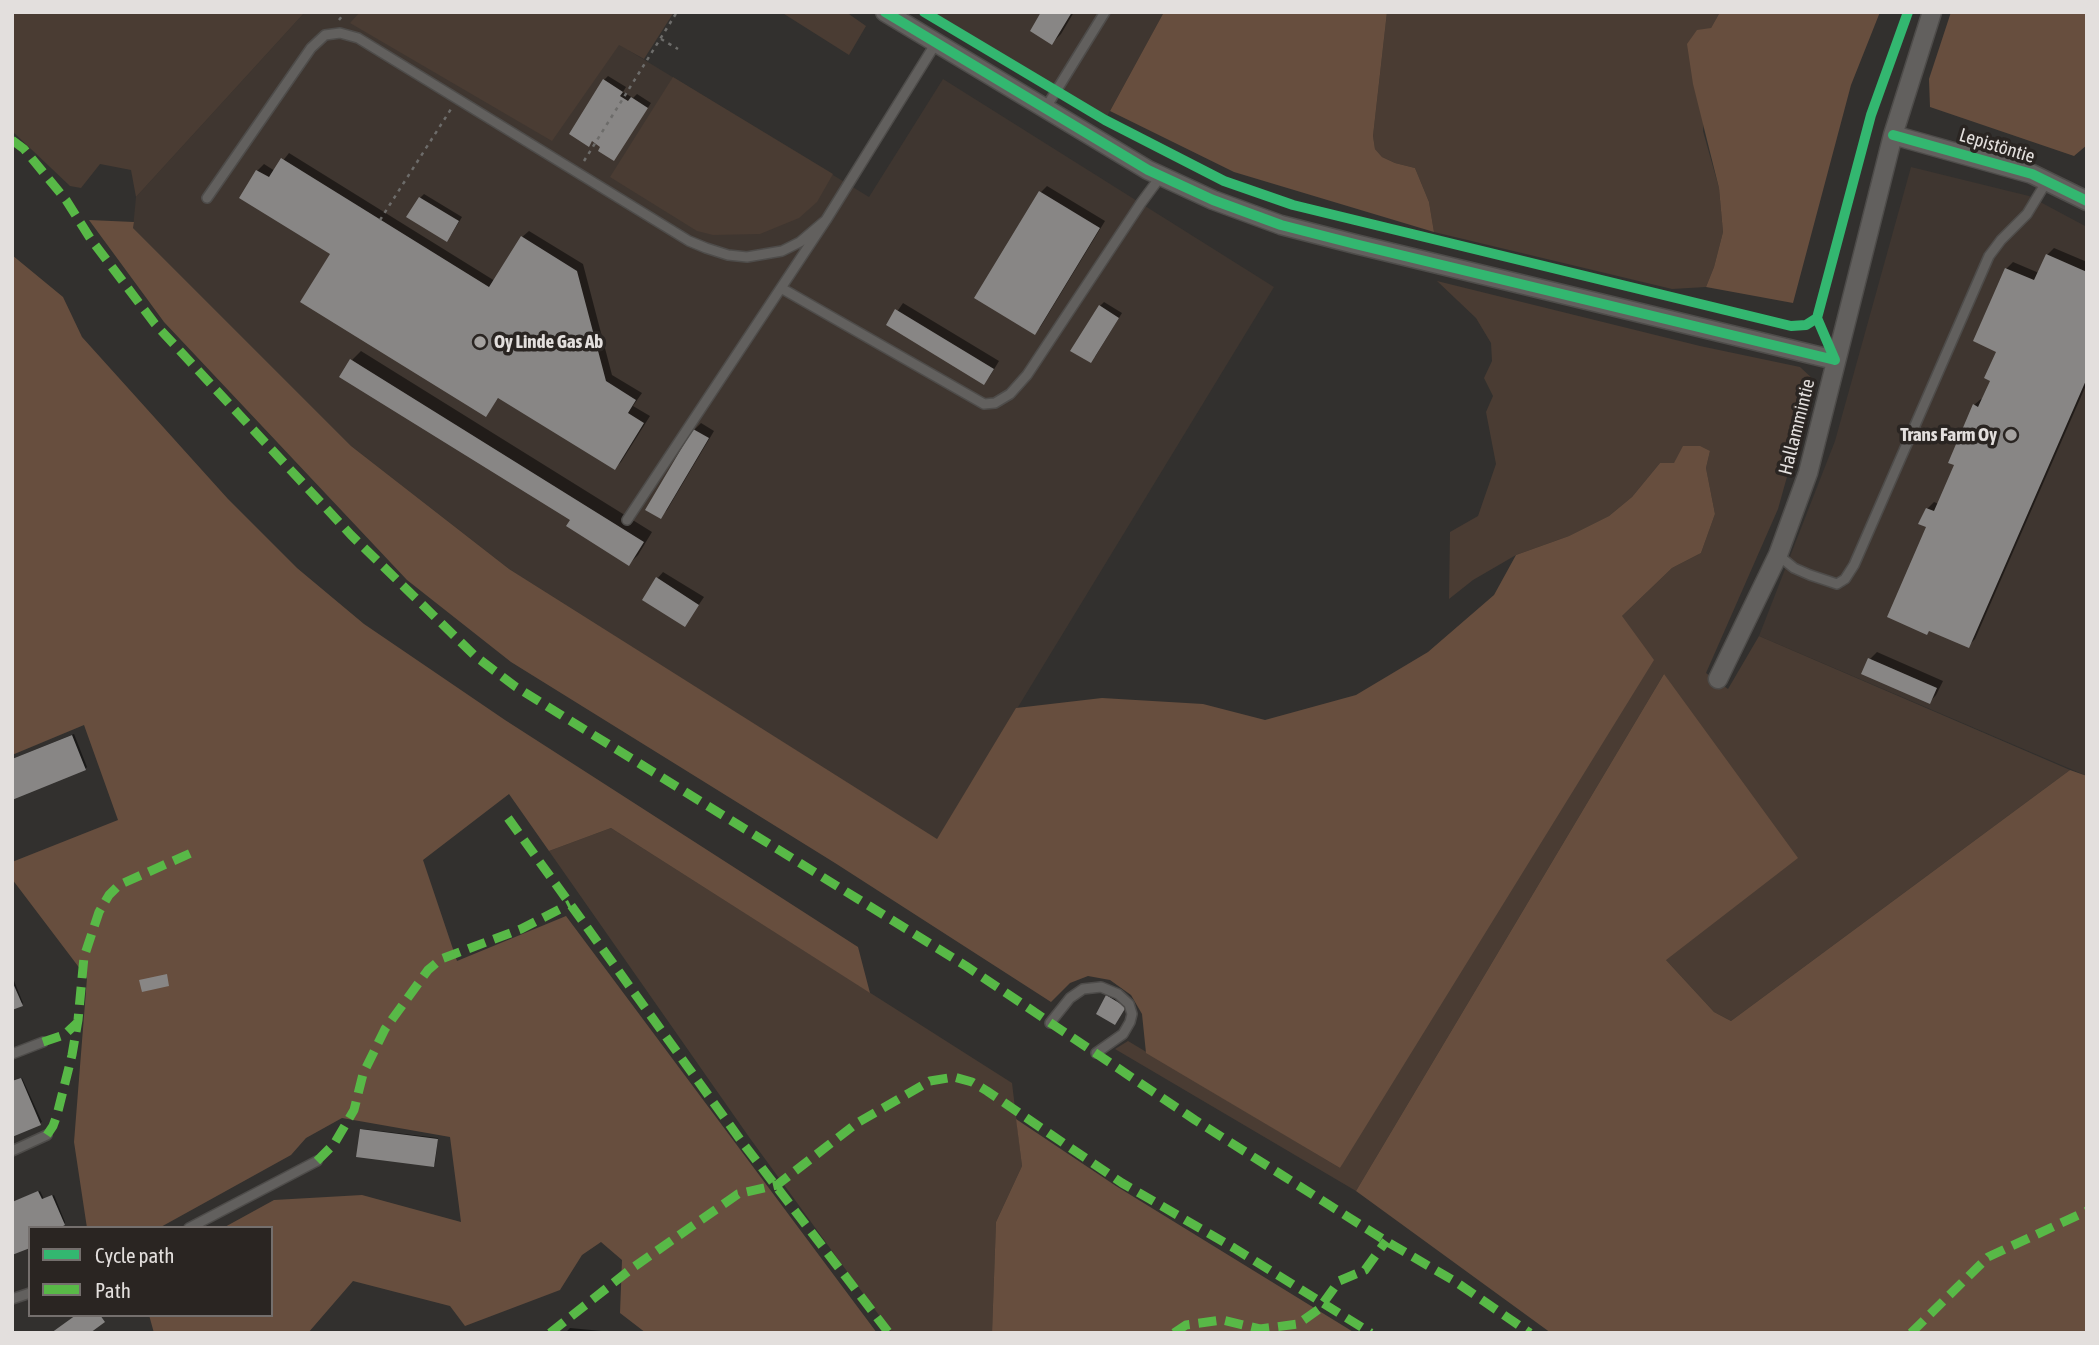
<!DOCTYPE html>
<html>
<head>
<meta charset="utf-8">
<style>
	body { margin:0 }
	#map { position:relative; width:2099px; height:1345px; overflow:hidden; background:#32302e; font-family:"Asap Condensed",sans-serif }
	canvas { display:block }
	.frame { position:absolute; inset:0; border:14px solid #e3dfdd; pointer-events:none }
	.legend { position:absolute; left:28px; top:1226px; width:245px; height:91px; box-sizing:border-box; background:#2a2522; border:2px solid #746f6d; margin:0; padding:9px 12px; list-style:none; font-size:21px; color:#e3dfdd }
	.legend li { display:flex; align-items:center; gap:14px; height:35px }
	.legend b { width:35px; border:2px solid #746f6d }
</style>
</head>
<body>
<div id="map">
<canvas width="2099" height="1345"></canvas>
<div class="frame"></div>
<ul class="legend">
<li><b style="height:9px;background:#33b770"></b>Cycle path</li>
<li><b style="height:9px;background:#58b947"></b>Path</li>
</ul>
</div>
<script>
const g = document.querySelector('canvas').getContext('2d');
g.lineJoin = 'round';
function paint(path, color) {
  g.fillStyle = color;
  g.fill(path, 'evenodd');
}
function toPath(rows) {
  const path = new Path2D();
  for (const r of rows) {
    path.moveTo(r[0], r[1]);
    for (let i = 2; i < r.length; i += 2) path.lineTo(r[i], r[i + 1]);
  }
  return path;
}
function strokePath(path, color, width, dash) {
  g.strokeStyle = color;
  g.lineWidth = width;
  g.lineCap = dash ? 'butt' : 'round';
  g.setLineDash(dash || []);
  g.stroke(path);
}
function drawText(font, color, halo, rows, align = 'center') {
  g.font = font + ' "Asap Condensed",sans-serif';
  g.lineWidth = 7;
  g.setLineDash([]);
  g.textBaseline = 'middle';
  g.strokeStyle = halo;
  g.fillStyle = color;
  for (const [text, x, y, turn = 0] of rows) {
    g.save();
    g.translate(x, y);
    g.rotate((+turn || 0) * Math.PI / 180);
    g.textAlign = isNaN(turn) ? turn : align;
    if (halo) g.strokeText(text, 0, 0);
    g.fillText(text, 0, 0);
    g.restore();
  }
}
paint(toPath([
	[305,12,566,12,869,197,943,79,1274,287,937,840,509,569,351,446,133,228,136,197],
	[924,12,1164,12,1105,120],
	[1911,167,2029,196,2087,227,2087,776,1759,636,1835,441]
]), '#3f3630');
paint(toPath([
	[12,12,305,12,136,197,131,170,100,164,81,188,70,186,12,131],
	[360,12,674,12,644,59,619,45,552,141,350,23],
	[781,12,846,12,866,26,849,55],
	[1387,12,1720,12,1711,28,1703,131,1719,188,1723,232,1714,267,1706,287,1672,289,1434,232,1429,202,1415,168,1395,163,1382,157,1375,149,1373,136],
	[673,77,833,174,817,202,799,218,760,234,713,235,697,231,610,177],
	[1437,281,1700,346,1800,367,1814,380,1778,509,1706,673,1728,689,1759,636,2070,770,1731,1021,1714,1012,1666,960,1664,674,1356,1191,1115,1049,1128,1041,1340,1168,1622,616,1672,568,1701,553,1715,514,1706,468,1710,451,1674,463,1660,463,1632,497,1609,516,1569,536,1516,555,1473,580,1449,599,1450,532,1478,516,1496,464,1486,412,1493,396,1484,378,1492,361,1491,343,1476,318],
	[611,828,1012,1083,1022,1166,996,1222,992,1333,892,1333,749,1137,549,851]
]), '#4a3c33');
paint(toPath([
	[1164,12,1387,12,1373,136,1375,149,1382,157,1395,163,1415,168,1429,202,1434,232,1234,172,1110,111],
	[1720,12,1880,12,1851,85,1793,303,1706,287,1714,267,1723,232,1719,188,1693,84,1687,44,1697,30,1711,28],
	[1951,12,2087,12,2087,145,2074,156,1930,107,1929,79],
	[89,220,134,222,133,228,351,446,509,569,937,839,1016,708,1102,698,1203,704,1265,720,1356,695,1428,652,1494,595,1516,555,1569,536,1609,516,1632,497,1660,463,1674,463,1683,446,1700,446,1710,451,1706,468,1715,514,1701,553,1672,568,1622,616,1654,660,1340,1168,1146,1053,1142,1014,1131,995,1110,980,1088,976,1070,983,1051,1002,835,863,511,662,407,580,164,322],
	[12,255,63,297,82,337,228,499,297,568,364,624,505,720,858,947,870,993,611,828,549,851,509,794,423,860,457,961,566,916,877,1333,646,1333,620,1313,622,1260,601,1242,582,1255,560,1290,465,1326,450,1306,353,1281,308,1333,154,1333,149,1315,271,1315,271,1228,223,1228,274,1200,362,1195,461,1222,450,1137,342,1118,306,1138,291,1155,159,1228,87,1228,74,1142,87,978,12,879,12,862,118,820,84,725,12,755],
	[1664,674,1798,858,1666,960,1714,1012,1731,1021,2070,770,2087,776,2087,1333,1551,1333,1356,1191],
	[1016,1119,1116,1186,1355,1333,992,1333,996,1222,1022,1166]
]), '#674e3e');
paint(toPath([
	[1043,12,1074,12,1061,34,1052,43],
	[608,76,626,87,623,92,633,98,637,94,651,103,614,159,603,146,593,140,604,80],
	[289,153,495,281,522,237,529,231,583,264,612,375,642,393,633,406,650,416,621,462,615,468,499,397,486,415,332,254,257,171,264,164,275,171],
	[1047,186,1105,221,1041,326,1035,333,1041,192],
	[424,194,462,217,451,235,420,198],
	[2054,248,2087,262,2087,383,1975,639,1968,646,1928,526,1927,509,1934,502,1939,504,1956,464,1974,405,1981,399,1984,400,1992,380,1998,351,2006,269,2013,262,2039,273,2047,255],
	[1104,302,1122,313,1095,357,1100,306],
	[903,303,999,361,990,376,984,383,888,325],
	[361,351,652,532,638,555,629,564,572,519,352,360],
	[701,423,714,431,667,510,660,517,647,509,694,430],
	[663,572,704,597,685,625,657,579],
	[1877,652,1943,681,1936,695,1930,702,1864,673,1870,659],
	[74,734,87,767,85,769,12,759],
	[12,976,23,1003,12,1008],
	[1112,992,1129,1002,1115,1023,1108,996],
	[22,1078,42,1122,40,1123,12,1082],
	[363,1129,438,1138,435,1164,434,1165,361,1130],
	[40,1191,44,1199,54,1195,65,1222,64,1224,12,1202],
	[570,1328,602,1331,601,1333,565,1333]
]), '#0007');
paint(toPath([
	[1041,12,1072,12,1052,45,1030,31],
	[603,79,623,92,620,96,628,101,631,97,648,108,614,161,598,151,600,147,592,141,589,147,569,134],
	[281,158,489,287,521,236,577,271,606,381,636,400,628,413,644,423,615,470,498,398,486,417,300,302,330,254,239,198,256,170,269,177],
	[1039,191,1100,228,1035,335,974,298],
	[419,197,459,221,447,242,406,217],
	[2046,254,2087,272,2087,378,1969,648,1929,631,1927,635,1887,617,1926,527,1918,524,1926,508,1934,511,1954,465,1948,463,1973,404,1978,407,1990,381,1984,378,1996,352,1973,341,2005,268,2034,280],
	[1099,305,1119,318,1091,363,1070,351],
	[895,309,994,369,984,385,886,325],
	[350,359,644,542,629,566,566,526,570,520,339,377],
	[693,429,709,438,661,519,645,510],
	[656,577,699,605,685,627,642,600],
	[1868,658,1937,688,1930,704,1861,674],
	[72,735,86,770,12,800,12,759],
	[167,974,169,986,142,992,139,980],
	[12,981,23,1006,12,1010],
	[1106,995,1126,1007,1115,1025,1096,1014],
	[21,1078,41,1125,12,1137,12,1081],
	[360,1129,438,1139,434,1167,356,1157],
	[38,1191,42,1199,52,1195,65,1225,59,1228,30,1228,30,1248,12,1255,12,1202],
	[76,1315,100,1315,105,1322,90,1333,51,1333]
]), '#888685');
const lane = toPath([
	[1045,109,1105,12],
	[207,198,311,48,325,35,340,33,358,38,689,241,706,248,728,255,747,257,782,251,800,242,826,220],
	[781,288,984,404,995,403,1010,394,1027,375,1141,203,1161,176],
	[627,520,826,220,936,43],
	[1778,555,1794,568,1810,575,1837,584,1845,579,1854,565,1989,256,2001,240,2027,214,2047,181],
	[1050,1023,1070,998,1083,989,1101,987,1118,994,1129,1004,1132,1014,1130,1022,1123,1034,1096,1053],
	[12,1054,43,1042],
	[12,1151,47,1135],
	[189,1228,317,1161],
	[12,1299,30,1293]
]);
const street = toPath([
	[885,12,1148,170,1213,200,1281,225,1355,244,1835,360],
	[1893,135,2032,174,2087,201],
	[1718,679,1778,555,1808,473,1893,135,1932,12]
]);
strokePath(lane, '#4e4c4a', 12);
strokePath(street, '#4e4c4a', 21);
strokePath(toPath([
	[339,20,345,12],
	[661,39,678,49],
	[584,161,677,12],
	[380,220,451,109]
]), '#6d6c6a', 2.5, [3.5, 5]);
strokePath(lane, '#62605e', 9);
strokePath(street, '#62605e', 18);
strokePath(toPath([
	[12,140,24,149,66,200,90,238,155,324,351,535,475,656,516,687,966,966,1195,1120,1386,1241,1456,1282,1530,1333],
	[508,818,742,1142,889,1333],
	[43,1042,64,1035,78,1022],
	[47,1135,53,1126,57,1115,72,1055,78,1020,84,957,99,912,109,895,119,885,191,853],
	[317,1161,334,1144,354,1110,363,1074,385,1029,428,970,441,959,521,929,570,904],
	[550,1333,631,1269,738,1194,777,1185,857,1123,930,1081,954,1077,972,1082,987,1091,1122,1183,1234,1248,1371,1333],
	[1174,1333,1186,1325,1222,1320,1260,1329,1298,1324,1319,1309,1339,1281,1365,1270,1386,1241],
	[1911,1333,1988,1257,2087,1211]
]), '#58b947', 9, [18, 9]);
strokePath(toPath([
	[885,12,1148,170,1213,200,1281,225,1355,244,1835,360],
	[924,12,1105,120,1224,181,1293,205,1791,326,1806,325,1817,318],
	[1893,135,2032,174,2087,201],
	[1835,360,1817,318,1871,115,1908,12]
]), '#33b770', 10);
for (const [x, y, r, color] of [
	[480,342,7,"#a5a2a0"],
	[2011,435,7,"#a5a2a0"]
]) {
  const dot = new Path2D();
  dot.arc(x, y, r, 0, 2 * Math.PI);
  g.fillStyle = color;
  g.fill(dot);
  strokePath(dot, '#2a2522', 2.5);
}
drawText('19px', '#e3dfdd', '#2a2522', [
	["Lepistöntie",1997,146,17],
	["Hallammintie",1797,427,-76]
]);
drawText('bold 19px', '#e3dfdd', '#2a2522', [
	["Oy Linde Gas Ab",494,342],
	["Trans Farm Oy",1997,435,"right"]
], 'left');
</script>
</body>
</html>
